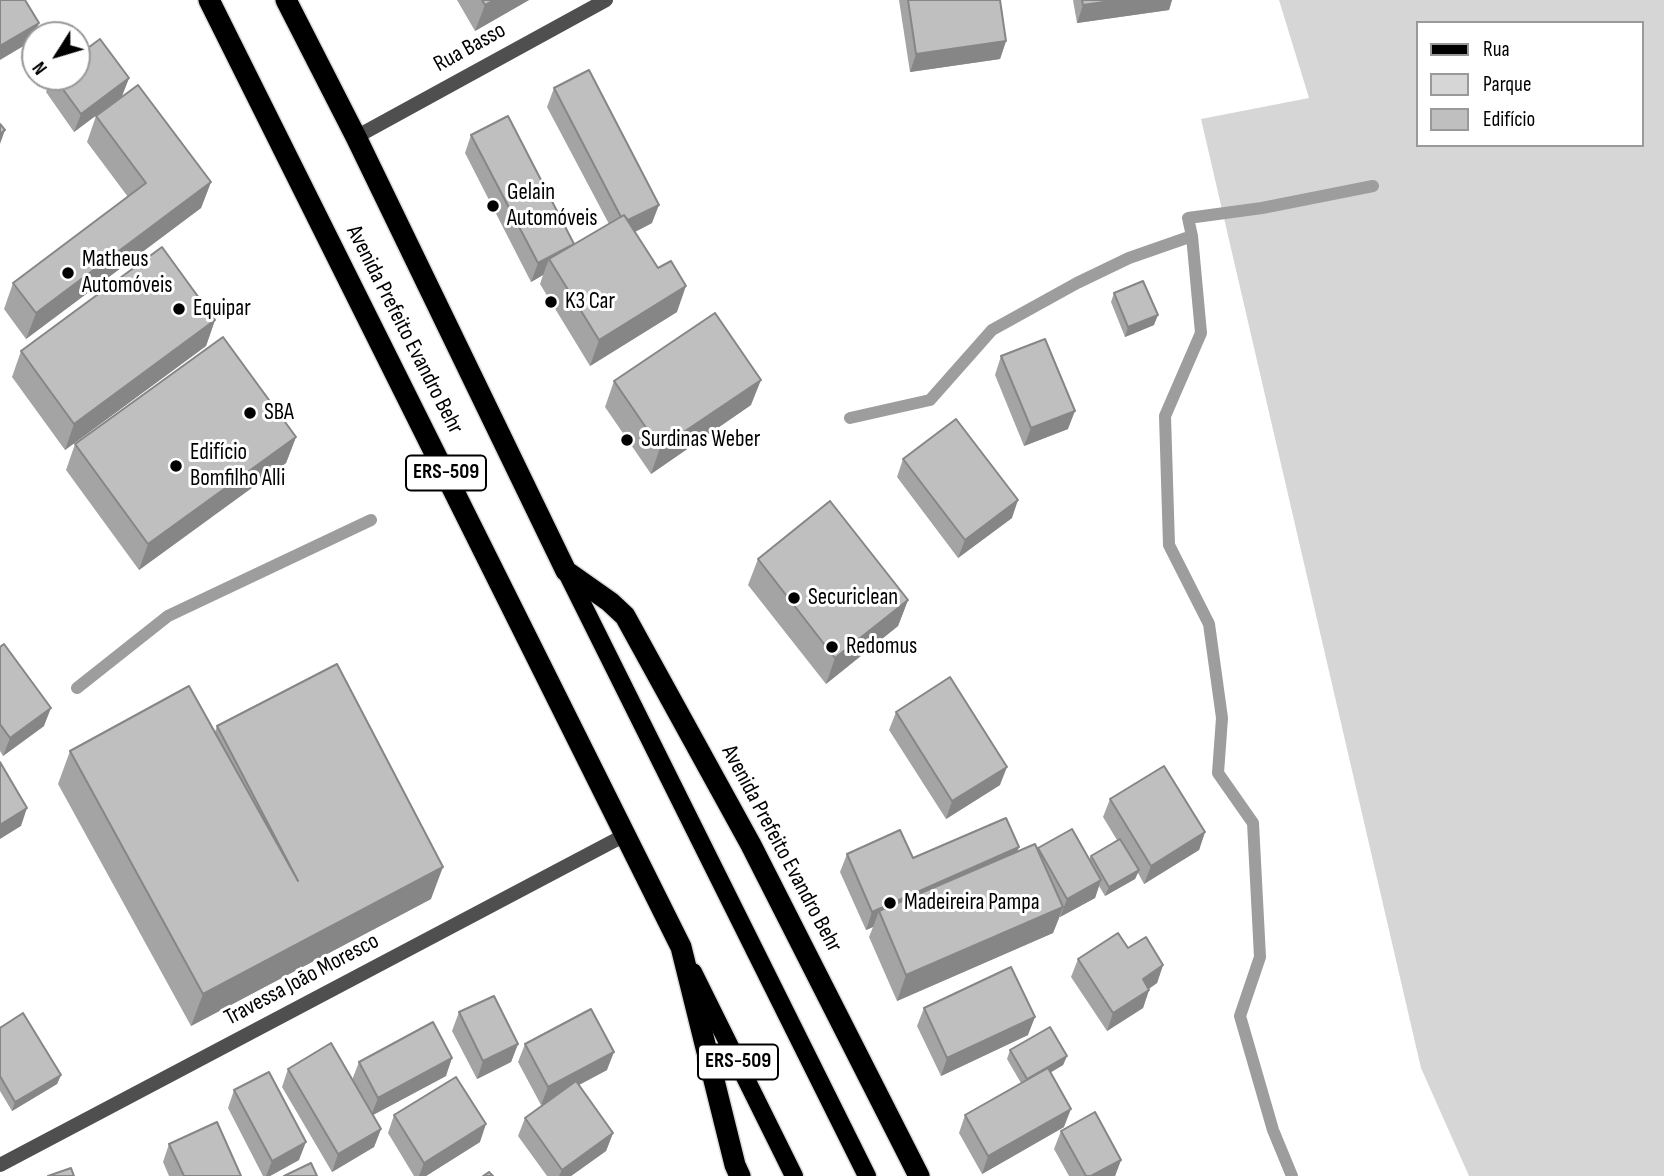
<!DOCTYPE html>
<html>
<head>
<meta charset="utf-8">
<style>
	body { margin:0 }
	#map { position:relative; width:1664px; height:1176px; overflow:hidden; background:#fff; font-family:"Sofia Sans Condensed",sans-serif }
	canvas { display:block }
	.legend { position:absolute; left:1416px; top:21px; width:228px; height:126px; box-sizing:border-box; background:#fff; border:2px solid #999; margin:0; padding:9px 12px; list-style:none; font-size:21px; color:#000 }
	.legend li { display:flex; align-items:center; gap:14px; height:35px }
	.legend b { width:35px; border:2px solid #999 }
	.north { position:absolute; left:21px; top:21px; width:70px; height:70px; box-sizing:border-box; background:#fff; border:2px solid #999; border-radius:50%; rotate:233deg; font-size:19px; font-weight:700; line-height:28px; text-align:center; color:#000 }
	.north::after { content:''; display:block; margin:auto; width:24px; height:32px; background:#000; clip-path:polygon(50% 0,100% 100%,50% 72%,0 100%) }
</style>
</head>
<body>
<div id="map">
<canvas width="1664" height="1176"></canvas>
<ul class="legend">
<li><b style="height:9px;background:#000"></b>Rua</li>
<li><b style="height:19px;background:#d6d6d6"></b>Parque</li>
<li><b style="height:19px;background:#bfbfbf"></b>Edifício</li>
</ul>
<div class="north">N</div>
</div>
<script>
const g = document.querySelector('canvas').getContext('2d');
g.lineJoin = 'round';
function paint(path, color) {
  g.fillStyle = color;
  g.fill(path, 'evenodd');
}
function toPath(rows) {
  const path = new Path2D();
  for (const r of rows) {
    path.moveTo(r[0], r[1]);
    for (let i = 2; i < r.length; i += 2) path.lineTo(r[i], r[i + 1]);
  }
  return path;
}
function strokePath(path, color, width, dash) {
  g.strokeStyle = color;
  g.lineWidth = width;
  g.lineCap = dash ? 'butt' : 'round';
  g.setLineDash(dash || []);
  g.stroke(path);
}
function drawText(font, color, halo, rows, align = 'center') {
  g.font = font + ' "Sofia Sans Condensed",sans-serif';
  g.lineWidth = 6;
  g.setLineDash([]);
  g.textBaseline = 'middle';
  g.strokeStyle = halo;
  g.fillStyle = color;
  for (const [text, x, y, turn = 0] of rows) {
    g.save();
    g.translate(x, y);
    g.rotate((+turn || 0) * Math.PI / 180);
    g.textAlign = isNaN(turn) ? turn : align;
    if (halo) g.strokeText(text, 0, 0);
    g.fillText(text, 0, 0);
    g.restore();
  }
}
paint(toPath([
	[1279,0,1664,0,1664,1176,1469,1176,1421,1068,1201,119,1309,98],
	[1417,23,1641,23,1641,145,1417,145]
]), '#d6d6d6');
strokePath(toPath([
	[850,418,930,400,992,330,1077,283,1129,258,1192,236],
	[77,688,168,616,371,520],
	[1292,1176,1273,1130,1240,1016,1260,957,1253,823,1218,773,1222,718,1209,624,1169,545,1165,416,1201,333,1192,236,1188,218,1262,208,1373,186]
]), '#9d9d9d', 12);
const primary = toPath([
	[566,571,867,1176],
	[693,972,794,1176]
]);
const highway = toPath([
	[209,0,681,947,735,1165,740,1176],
	[286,0,356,137,566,571,610,602,625,616,751,845,919,1176]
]);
strokePath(primary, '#dbdbdb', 21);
strokePath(highway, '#dbdbdb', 24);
strokePath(toPath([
	[356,137,606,0],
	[0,1165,625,835]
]), '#4f4f4f', 14);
strokePath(primary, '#000', 18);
strokePath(highway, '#000', 21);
paint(toPath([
	[457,0,529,0,475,31],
	[899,0,1000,0,1006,41,1000,59,910,72],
	[1073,0,1172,0,1169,10,1077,23],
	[51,77,77,77,129,78,122,96,74,132,46,92],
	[554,88,652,223,635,232,677,312,590,366,540,284,543,275,531,282,465,153,471,135,574,244,609,224,547,107],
	[96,116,211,182,201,208,26,339,4,309,13,283,128,197,87,142],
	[1114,293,1154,325,1125,337,1111,302],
	[215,320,206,346,65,450,12,377,21,351],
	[1001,356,1068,429,1024,446,995,375],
	[614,381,751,405,651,474,605,407],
	[296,437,286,463,139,570,66,470,75,444],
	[903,459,1012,518,958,558,897,477],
	[758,559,908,600,898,626,826,684,748,585],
	[0,647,44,726,3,756,0,751],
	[896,712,1000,785,946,819,889,730],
	[217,726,431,899,191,1026,58,784,70,751,215,732],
	[1110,799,1205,832,1199,850,1144,884,1138,873,1135,879,1105,896,1099,886,1095,898,1060,917,1060,916,1053,933,897,1001,869,937,873,927,866,930,840,872,847,854,913,858,1017,852,1038,850,1038,848,1089,860,1091,856,1117,840,1103,817],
	[1128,948,1163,965,1157,983,1149,989,1149,990,1143,1008,1107,1031,1071,977,1078,959],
	[924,1008,1028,1035,941,1076,917,1026],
	[459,1012,518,1044,511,1062,477,1079,452,1031],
	[0,1028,61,1075,57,1084,12,1111,0,1091],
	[525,1044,607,1070,579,1085,613,1133,606,1151,571,1176,547,1176,518,1136,525,1118,551,1100,541,1105,518,1062],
	[1010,1050,1067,1056,1063,1065,1050,1073,1064,1127,982,1174,959,1133,965,1115,1021,1083,1007,1059],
	[359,1062,446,1076,373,1115,381,1129,374,1147,332,1172,282,1087,288,1069,352,1080],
	[234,1090,299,1160,270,1176,263,1176,228,1108],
	[394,1115,480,1142,426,1176,414,1176,388,1133],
	[1061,1131,1121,1160,1115,1176,1069,1176,1054,1149],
	[169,1144,241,1176,169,1176,163,1162]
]), '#a4a4a4');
paint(toPath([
	[494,0,529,0,475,31,485,5],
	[1118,0,1172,0,1169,10,1077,23,1083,5],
	[39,23,32,41,0,60,0,46],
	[1006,41,1000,59,910,72,916,54],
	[129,78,122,96,74,132,81,114],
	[5,130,0,144,0,134],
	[211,182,201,208,26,339,36,313],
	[659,205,652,223,617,241,624,222],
	[574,244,549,259,543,275,531,282,538,263],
	[686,286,677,312,590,366,599,340],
	[1158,315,1154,325,1125,337,1128,327],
	[215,320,206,346,65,450,74,424],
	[761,380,751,405,651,474,660,448],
	[1075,411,1068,429,1024,446,1031,428],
	[296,437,286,463,139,570,148,544],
	[1018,500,1012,518,958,558,965,540],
	[908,600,898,626,826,684,835,658],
	[51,708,44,726,3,756,10,738],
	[1007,767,1000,785,946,819,952,801],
	[27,808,21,826,0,839,0,825],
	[1205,832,1199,850,1144,884,1151,866],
	[1019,847,1012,865,879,911,873,927,866,930,872,912],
	[443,867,431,899,191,1026,203,994],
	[1139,870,1135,879,1105,896,1109,887],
	[1101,880,1095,898,1060,917,1067,899],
	[1063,907,1053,933,897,1001,906,975],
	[1163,965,1157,983,1136,997,1143,979],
	[1149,990,1143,1008,1107,1031,1113,1013],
	[1035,1017,1028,1035,941,1076,947,1058],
	[518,1044,511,1062,477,1079,483,1061],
	[614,1052,607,1070,541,1105,548,1087],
	[1067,1056,1063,1065,1024,1088,1027,1079],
	[452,1058,446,1076,371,1116,378,1098],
	[61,1075,57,1084,12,1111,15,1102],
	[1071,1109,1064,1127,982,1174,988,1156],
	[486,1124,480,1142,426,1176,419,1176,424,1163],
	[381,1129,374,1147,332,1172,338,1154],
	[613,1133,606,1151,571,1176,559,1176,562,1170],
	[306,1142,299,1160,270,1176,266,1176,272,1161],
	[1121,1160,1115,1176,1091,1176]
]), '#868686');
const building = toPath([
	[0,0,25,0,39,23,0,46,0,0],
	[482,0,494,0,485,5,482,0],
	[908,0,1000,0,1006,41,916,54,908,0],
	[1082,0,1118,0,1083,5,1082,0],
	[100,39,129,78,81,114,54,77,77,77,77,56,100,39],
	[589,70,659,205,628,220,624,215,621,217,554,88,589,70],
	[138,85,211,182,36,313,13,283,146,183,96,116,138,85],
	[508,116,574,244,538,263,471,135,508,116],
	[0,124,5,130,0,134,0,124],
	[624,215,658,268,671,261,686,286,599,340,549,259,624,215],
	[162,247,215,320,74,424,21,351,162,247],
	[1143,281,1158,315,1128,327,1114,293,1143,281],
	[715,313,761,380,660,448,614,381,715,313],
	[223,337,296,437,148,544,75,444,223,337],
	[1045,339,1075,411,1031,428,1001,356,1045,339],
	[956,419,1018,500,965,540,903,459,956,419],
	[830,501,908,600,835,658,758,559,830,501],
	[4,644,51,708,10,738,0,724,0,647,4,644],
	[337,664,443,867,203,994,70,751,189,686,298,881,217,726,337,664],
	[950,677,1007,767,952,801,896,712,950,677],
	[0,762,27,808,0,825,0,762],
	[1164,766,1205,832,1151,866,1110,799,1164,766],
	[1006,818,1019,847,872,912,847,854,900,830,913,858,1006,818],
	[1072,829,1101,880,1067,899,1038,848,1072,829],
	[1120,839,1139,870,1109,887,1091,856,1120,839],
	[1035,844,1063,907,906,975,879,911,1035,844],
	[1118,933,1128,948,1146,937,1163,965,1143,979,1149,990,1113,1013,1078,959,1118,933],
	[1011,967,1035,1017,947,1058,924,1008,1011,967],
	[494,996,518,1044,483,1061,459,1012,494,996],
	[591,1009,614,1052,548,1087,525,1044,591,1009],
	[23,1013,61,1075,15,1102,0,1076,0,1028,23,1013],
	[433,1022,452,1058,378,1098,359,1062,433,1022],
	[1050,1027,1067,1056,1027,1079,1010,1050,1050,1027],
	[331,1043,381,1129,338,1154,288,1069,331,1043],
	[1048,1068,1071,1109,988,1156,965,1115,1048,1068],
	[269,1072,306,1142,272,1161,234,1090,269,1072],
	[456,1077,486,1124,424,1163,394,1115,456,1077],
	[576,1081,613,1133,562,1170,525,1118,576,1081],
	[1095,1112,1121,1160,1091,1176,1086,1176,1061,1131,1095,1112],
	[217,1122,241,1176,184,1176,169,1144,217,1122],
	[311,1163,317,1176,284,1176,311,1163],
	[71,1168,74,1176,48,1176,71,1168],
	[489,1172,493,1176,483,1176,489,1172]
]);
paint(building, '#bfbfbf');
strokePath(building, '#868686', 2);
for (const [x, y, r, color] of [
	[493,206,7,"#000"],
	[68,273,7,"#000"],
	[551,302,7,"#000"],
	[179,309,7,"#000"],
	[250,413,7,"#000"],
	[627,440,7,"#000"],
	[176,466,7,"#000"],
	[794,598,7,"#000"],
	[832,647,7,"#000"],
	[890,903,7,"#000"]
]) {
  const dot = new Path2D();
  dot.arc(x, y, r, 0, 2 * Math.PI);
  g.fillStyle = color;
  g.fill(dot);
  strokePath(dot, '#fff', 2.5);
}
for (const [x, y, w] of [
	[446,473,80],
	[738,1062,80]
]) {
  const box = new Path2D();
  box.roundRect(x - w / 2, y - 17.5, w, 35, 5);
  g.fillStyle = '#fff';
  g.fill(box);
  strokePath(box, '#000', 2);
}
drawText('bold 21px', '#000', null, [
	["ERS-509",446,473],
	["ERS-509",738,1062]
]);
drawText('23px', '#000', '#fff', [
	["Rua Basso",470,48,-29],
	["Avenida Prefeito Evandro Behr",404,330,63],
	["Avenida Prefeito Evandro Behr",781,849,62],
	["Travessa João Moresco",302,980,-28]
]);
drawText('23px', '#000', '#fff', [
	["Gelain",507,193],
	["Automóveis",507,219],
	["Matheus",82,260],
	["Automóveis",82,286],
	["K3 Car",565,302],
	["Equipar",193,309],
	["SBA",264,413],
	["Surdinas Weber",641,440],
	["Edifício",190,453],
	["Bomfilho Alli",190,479],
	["Securiclean",808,598],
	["Redomus",846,647],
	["Madeireira Pampa",904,903]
], 'left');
</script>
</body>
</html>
